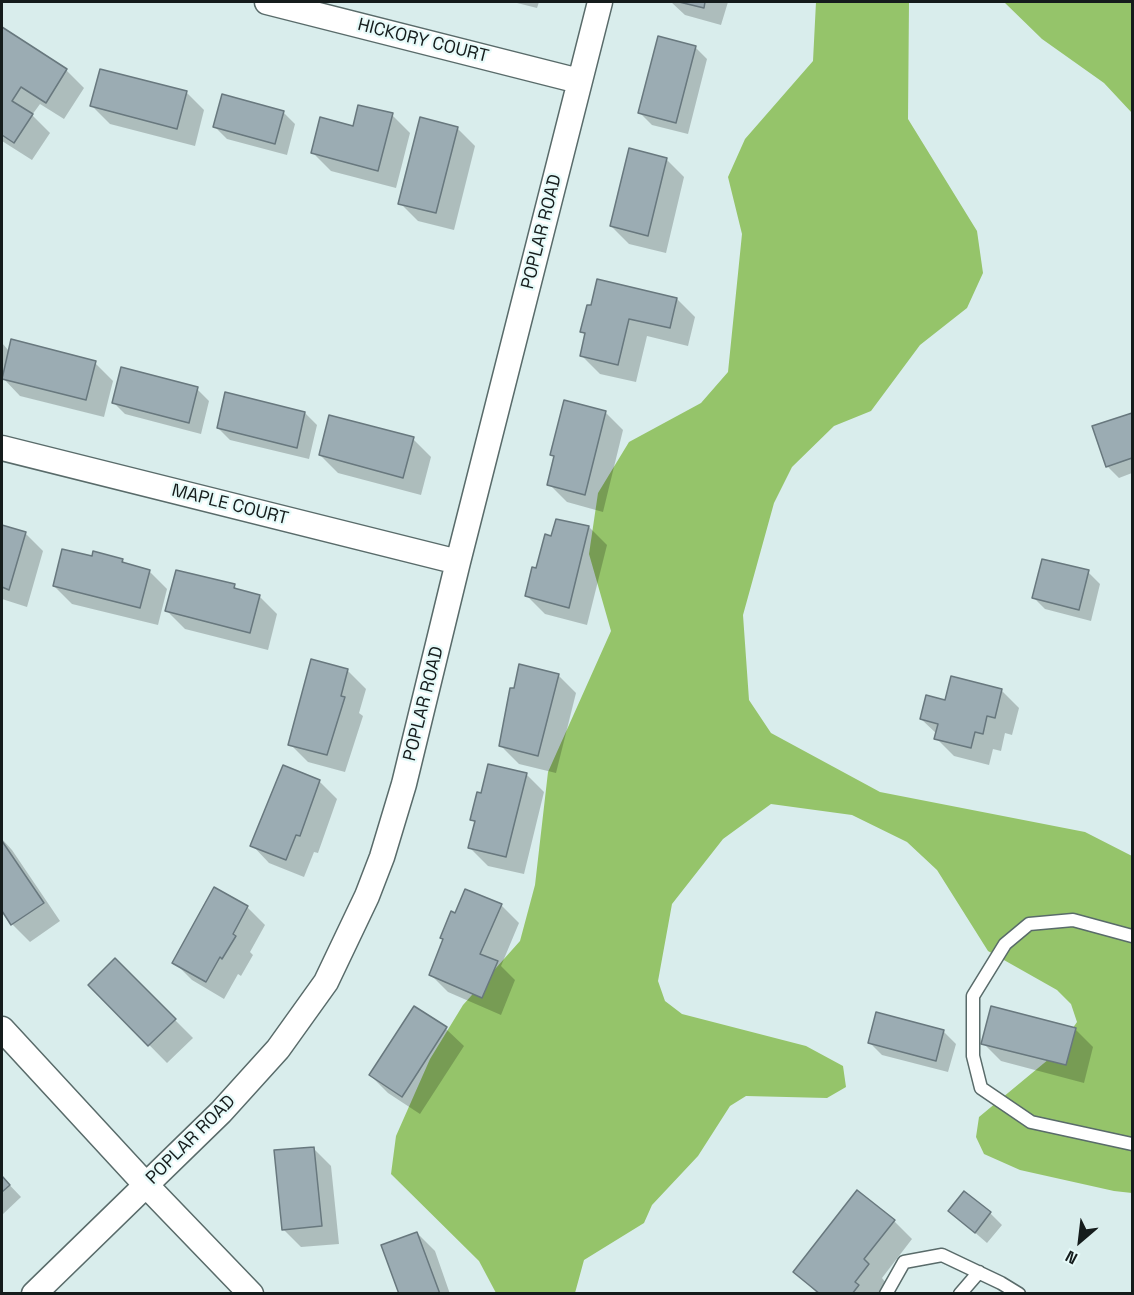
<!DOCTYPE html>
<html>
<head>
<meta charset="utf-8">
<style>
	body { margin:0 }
	#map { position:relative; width:1134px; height:1295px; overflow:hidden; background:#d9edec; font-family:"Space Grotesk",sans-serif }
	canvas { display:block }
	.frame { position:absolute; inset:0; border:3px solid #151c1c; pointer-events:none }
	.north { position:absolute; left:1050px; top:1211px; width:60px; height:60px; -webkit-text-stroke:4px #e6faf9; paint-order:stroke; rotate:208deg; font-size:16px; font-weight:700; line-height:24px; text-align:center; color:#151c1c }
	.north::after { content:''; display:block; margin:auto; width:21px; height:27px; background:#151c1c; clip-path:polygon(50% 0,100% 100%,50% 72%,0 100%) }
</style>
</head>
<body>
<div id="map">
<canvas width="1134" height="1295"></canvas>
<div class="frame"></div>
<div class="north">N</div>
</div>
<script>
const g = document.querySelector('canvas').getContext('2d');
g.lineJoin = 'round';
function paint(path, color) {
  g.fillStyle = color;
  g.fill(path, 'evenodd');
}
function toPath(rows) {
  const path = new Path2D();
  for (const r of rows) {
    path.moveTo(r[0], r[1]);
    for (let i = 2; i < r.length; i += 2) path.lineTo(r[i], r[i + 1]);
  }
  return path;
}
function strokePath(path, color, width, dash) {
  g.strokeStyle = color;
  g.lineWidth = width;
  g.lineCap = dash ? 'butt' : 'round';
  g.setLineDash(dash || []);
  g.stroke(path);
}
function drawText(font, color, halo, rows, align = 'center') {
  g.font = font + ' "Space Grotesk",sans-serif';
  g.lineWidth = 4.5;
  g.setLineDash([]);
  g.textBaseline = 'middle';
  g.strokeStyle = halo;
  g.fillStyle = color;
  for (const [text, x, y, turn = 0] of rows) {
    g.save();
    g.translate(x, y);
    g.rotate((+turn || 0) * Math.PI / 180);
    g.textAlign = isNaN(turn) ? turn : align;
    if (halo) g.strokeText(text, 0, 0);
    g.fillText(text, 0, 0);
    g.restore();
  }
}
paint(toPath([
	[816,2,909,2,908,119,977,231,983,273,967,308,920,345,871,411,834,426,792,467,774,503,743,615,749,700,771,733,880,792,1085,832,1132,856,1132,1193,1114,1191,1020,1170,984,1154,976,1137,979,1117,1055,1054,1077,1022,1071,1004,1057,990,988,951,937,870,907,842,852,815,771,804,723,839,672,904,658,981,665,1001,682,1014,806,1046,843,1066,846,1087,827,1098,746,1096,730,1106,698,1156,652,1205,644,1223,584,1260,575,1293,496,1293,479,1261,391,1174,396,1136,430,1059,463,1005,520,941,535,885,548,772,611,631,589,554,598,493,629,442,701,403,728,372,742,234,728,177,745,139,813,61],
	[1004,2,1132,2,1132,113,1104,83,1042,39]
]), '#95c46a');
paint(toPath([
	[513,2,539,2,537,8],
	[671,2,728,2,721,25,685,15],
	[2,29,66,70,84,88,64,119,40,104,32,115,50,133,32,160,2,141],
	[695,47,707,59,688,134,652,125,640,113],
	[186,92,204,110,195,146,110,124,92,106],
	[283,112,295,124,287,155,227,139,215,127],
	[392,115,410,133,396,188,331,171,313,153,354,127],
	[457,128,475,146,454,230,418,221,400,203],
	[666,159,684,177,666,253,629,244,611,226],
	[677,299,695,317,688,346,647,336,636,382,600,374,582,356,586,336,582,332],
	[2,343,9,351,95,363,113,381,104,417,20,396,2,377],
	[197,389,209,401,201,434,125,414,113,402],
	[605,412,623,430,603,512,567,502,549,484,556,458,552,454],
	[305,413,317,425,309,459,230,440,218,428],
	[1132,414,1132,473,1119,478,1107,466,1094,427],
	[413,439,431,457,421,495,338,473,320,455],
	[2,527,25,533,43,551,27,607,2,599],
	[589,527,607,545,587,625,545,614,527,596,552,537],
	[122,560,127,565,149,571,167,589,158,625,72,604,54,586],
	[1088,572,1100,584,1091,621,1045,609,1033,597],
	[234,586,239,591,259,596,277,614,268,650,185,629,167,611],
	[348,671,366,689,359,713,363,716,345,772,308,762,290,744],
	[558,675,576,693,556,773,519,764,501,746],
	[1001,690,1019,708,1012,735,1005,733,1001,751,993,749,989,765,954,756,936,738,937,734,921,719],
	[526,774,544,792,524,874,488,866,470,848,476,824,471,819,482,795],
	[319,781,337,799,318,853,314,852,304,877,269,863,252,845],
	[2,839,12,850,60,921,30,942,12,924,2,908],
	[501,905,519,923,501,966,515,980,501,1015,448,992,430,974,444,941,441,938,456,915],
	[247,907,265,925,250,952,253,955,241,976,238,974,224,999,192,980,174,962],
	[115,960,193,1038,167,1063,90,985],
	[446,1029,464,1046,420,1114,388,1093,370,1075],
	[1075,1029,1093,1047,1084,1083,1001,1061,983,1043],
	[944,1032,956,1044,948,1072,882,1055,870,1043],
	[313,1148,331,1166,339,1244,301,1247,283,1229],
	[2,1177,21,1197,2,1215],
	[857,1192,894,1221,912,1239,882,1278,886,1283,878,1294,818,1294,795,1272],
	[950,1211,990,1213,1002,1225,987,1243],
	[417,1233,435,1251,450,1294,400,1294]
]), '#0003');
const building = toPath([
	[679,2,705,2,704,8,679,2],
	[2,27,67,69,46,103,21,87,12,101,33,114,14,143,2,135,2,27],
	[658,36,696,46,676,123,638,113,658,36],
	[100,69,187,91,177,129,90,106,100,69],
	[222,94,284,111,275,144,213,127,222,94],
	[358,105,393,113,378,171,311,153,320,117,353,126,358,105],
	[420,117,458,127,436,213,398,204,420,117],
	[629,148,667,158,648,236,610,226,629,148],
	[597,279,677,298,670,328,629,319,618,365,580,356,585,333,580,332,587,305,591,305,597,279],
	[11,339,96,361,86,400,2,379,11,339],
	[121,367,198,387,189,423,112,403,121,367],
	[225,392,305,412,297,448,217,428,225,392],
	[564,400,606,411,585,495,547,485,554,456,550,455,564,400],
	[1132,413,1132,458,1106,467,1092,426,1132,413],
	[329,415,414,437,403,478,319,455,329,415],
	[556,519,589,526,569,608,525,596,532,567,536,568,545,534,551,536,556,519],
	[2,525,26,532,9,590,2,587,2,525],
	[62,549,92,556,93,551,123,559,122,562,150,570,140,608,53,586,62,549],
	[1042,559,1089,570,1079,610,1032,598,1042,559],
	[176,570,235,584,234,588,260,595,250,633,165,611,176,570],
	[311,659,348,669,341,696,345,697,327,755,288,745,311,659],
	[519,664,559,674,538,756,499,746,510,688,514,688,519,664],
	[951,676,1002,689,995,718,987,716,983,734,975,732,971,748,934,739,938,724,920,719,926,695,945,700,951,676],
	[488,764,527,773,506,857,468,848,475,821,470,820,477,792,481,793,488,764],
	[283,765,320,780,300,836,296,835,286,860,250,846,283,765],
	[2,841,44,903,11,925,2,911,2,841],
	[214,887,248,906,233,934,236,936,222,959,220,957,206,982,172,963,214,887],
	[465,889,502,904,480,954,498,961,482,998,429,975,443,939,440,938,451,911,455,913,465,889],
	[115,958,176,1019,148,1046,88,985,115,958],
	[414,1006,447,1027,402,1097,369,1075,414,1006],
	[991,1006,1076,1028,1066,1065,981,1044,991,1006],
	[876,1012,944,1030,936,1061,868,1043,876,1012],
	[314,1147,322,1226,282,1230,274,1150,314,1147],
	[2,1176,10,1185,2,1192,2,1176],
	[857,1190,895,1220,864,1259,869,1264,855,1282,859,1285,852,1294,820,1294,793,1272,857,1190],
	[964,1191,991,1212,975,1233,948,1211,964,1191],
	[417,1232,440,1294,399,1294,381,1245,417,1232]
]);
paint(building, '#9bacb3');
strokePath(building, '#68787e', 1.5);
const service = toPath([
	[1132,936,1073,920,1029,924,1005,944,973,996,973,1056,981,1088,1031,1122,1132,1144],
	[886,1294,904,1262,942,1255,1001,1283,1019,1294],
	[960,1294,979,1272]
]);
const minor = toPath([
	[267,2,579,81],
	[2,448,458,562],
	[2,1029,146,1185,251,1294],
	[34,1294,221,1112,278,1049,326,982,367,896,382,857,404,784,458,562,600,2]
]);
strokePath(service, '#596b6a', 15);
strokePath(minor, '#596b6a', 27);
strokePath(service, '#fff', 12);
strokePath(minor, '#fff', 24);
drawText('18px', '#151c1c', '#e6faf9', [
	["HICKORY COURT",423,41,14],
	["POPLAR ROAD",542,232,-76],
	["MAPLE COURT",230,505,14],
	["POPLAR ROAD",424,704,-76],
	["POPLAR ROAD",191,1140,-45]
]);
</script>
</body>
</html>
